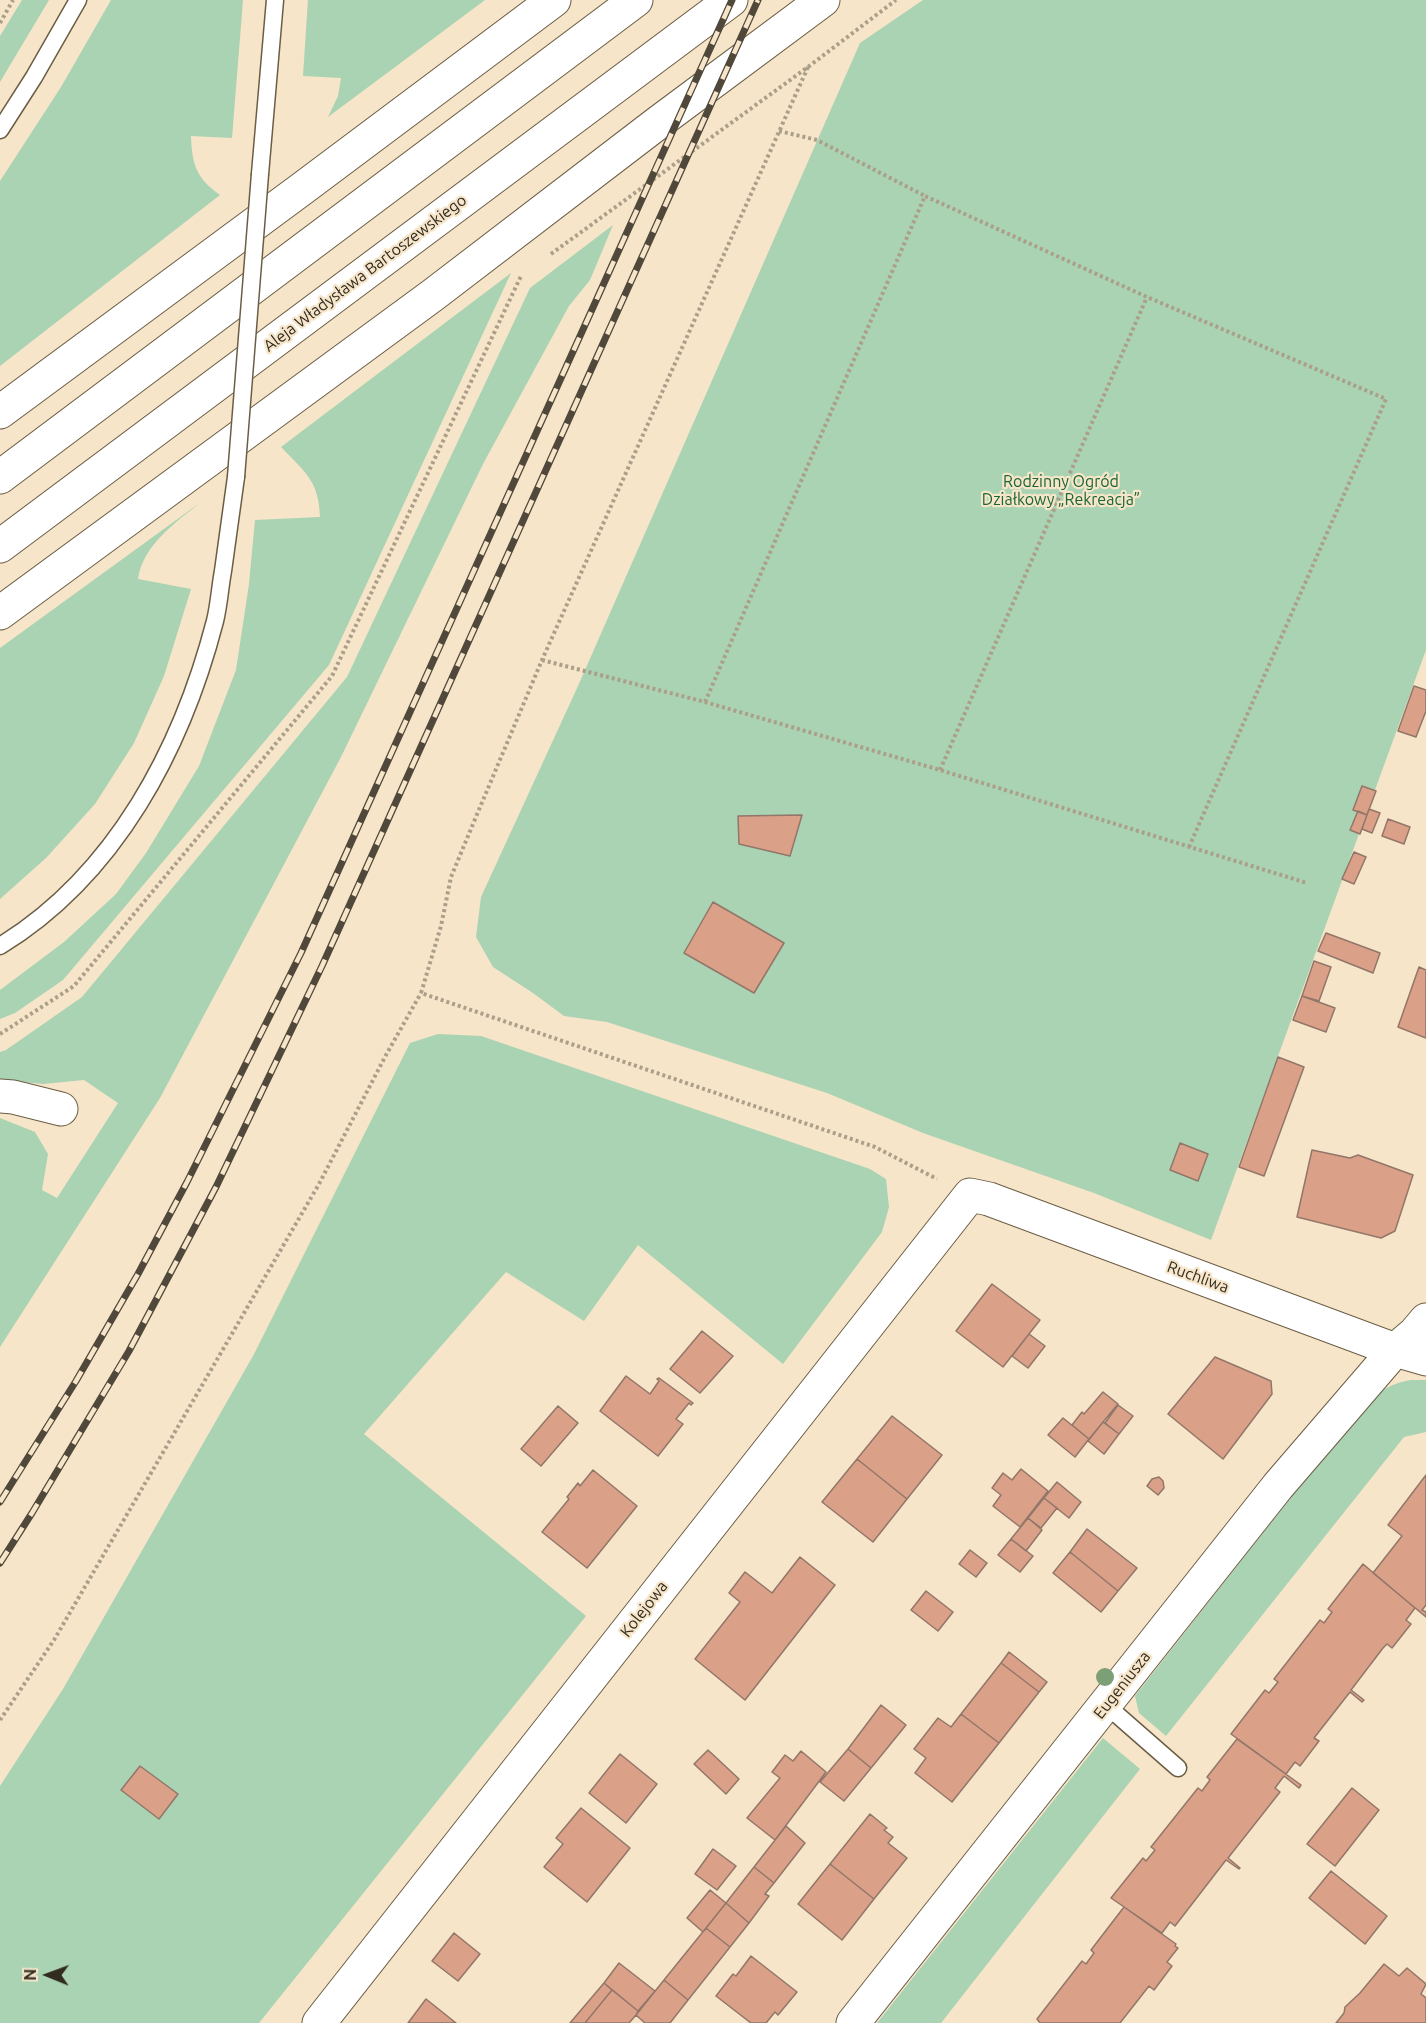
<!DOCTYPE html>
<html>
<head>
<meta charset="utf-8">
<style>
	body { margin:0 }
	#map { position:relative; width:1426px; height:2023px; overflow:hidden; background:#f6e5c9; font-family:Ubuntu,sans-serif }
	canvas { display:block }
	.north { position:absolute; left:18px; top:1945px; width:60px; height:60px; -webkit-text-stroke:4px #f6e5c9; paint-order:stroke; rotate:271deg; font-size:16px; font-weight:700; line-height:24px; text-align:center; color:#312b20 }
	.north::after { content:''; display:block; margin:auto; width:21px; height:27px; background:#312b20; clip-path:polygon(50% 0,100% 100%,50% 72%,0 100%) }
</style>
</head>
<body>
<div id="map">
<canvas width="1426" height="2023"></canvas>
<div class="north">N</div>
</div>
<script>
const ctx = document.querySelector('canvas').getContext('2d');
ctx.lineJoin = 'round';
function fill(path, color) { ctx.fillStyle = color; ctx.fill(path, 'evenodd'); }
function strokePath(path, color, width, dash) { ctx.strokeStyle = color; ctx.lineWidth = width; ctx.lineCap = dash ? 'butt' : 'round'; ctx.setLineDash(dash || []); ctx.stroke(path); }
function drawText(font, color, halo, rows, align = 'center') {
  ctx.font = font + ' Ubuntu,sans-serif'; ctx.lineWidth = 4.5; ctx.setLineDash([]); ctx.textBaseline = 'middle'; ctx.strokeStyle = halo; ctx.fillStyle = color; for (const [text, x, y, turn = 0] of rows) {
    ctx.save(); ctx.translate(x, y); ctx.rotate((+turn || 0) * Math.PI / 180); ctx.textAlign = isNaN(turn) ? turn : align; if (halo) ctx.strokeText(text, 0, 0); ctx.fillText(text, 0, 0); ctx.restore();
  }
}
fill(new Path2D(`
	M22,0H49L0,82V36Z
	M111,0H243L232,138L191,136C192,164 196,178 220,195L0,366V181L61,87Z
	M308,0H485L328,117L338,96L341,78L303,76Z
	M923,0H1426V650L1211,1240L1094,1193L923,1133L827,1093L607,1022L564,1016L533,993L493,967L476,937L481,897L578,686L860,43Z
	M613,225L590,280L569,306L483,464L341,757L160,1098L0,1347V1118L35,1132L48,1154L42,1190L57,1198L118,1103L84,1080L43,1084L0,1080V1052L6,1050L82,997L347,677L530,288Z
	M511,273L329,665L63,980L15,1013L0,1019V990L64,942L116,894L146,853L199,766L236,670L249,584L255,520L320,517C319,481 305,472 281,447Z
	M201,502C175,523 143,545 138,579L191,589L164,676L134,743L95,804L46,858L0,899V648Z
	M438,1034L481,1036L870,1169L886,1179L889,1207L882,1232L783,1364L638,1245L584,1321L506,1272L364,1434L586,1616L259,2023H0V1786L63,1689L253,1356L410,1043Z
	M1411,1380H1426V1432L1404,1437L1166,1736L1139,1713L1135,1696L1360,1409C1378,1393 1387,1384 1411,1380Z
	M1103,1738L1140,1769L941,2023H877Z`), '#a9d3b2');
const building = new Path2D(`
	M1414,686L1426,690V711L1416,737L1398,731Z
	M1362,786L1376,791L1367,815L1353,810Z
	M1369,809L1380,813L1372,833L1362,829Z
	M1358,811L1367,815L1360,834L1350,830Z
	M802,815L790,856L739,844L738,816Z
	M1388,819L1410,827L1404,844L1382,836Z
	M1354,852L1366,857L1354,884L1342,879Z
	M713,902L784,943L754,993L684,953Z
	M1326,933L1380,953L1373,973L1318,951Z
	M1314,961L1331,967L1319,1001L1302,996Z
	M1419,967L1426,970V1038L1398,1027Z
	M1302,996L1335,1008L1326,1032L1293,1020Z
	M1278,1057L1304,1067L1264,1176L1239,1167Z
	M1180,1143L1208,1154L1198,1181L1170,1170Z
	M1312,1150L1350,1158L1358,1155L1413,1175L1395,1231L1381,1238L1297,1217Z
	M992,1284L1040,1320L1003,1367L956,1331Z
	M702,1331L733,1356L700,1393L670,1369Z
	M1029,1334L1045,1346L1028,1368L1012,1356Z
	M1215,1357L1271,1381L1272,1394L1223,1459L1168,1414Z
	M626,1376L650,1394L659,1381L657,1379L659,1378L693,1403L691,1405L689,1403L676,1419L683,1424L658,1456L600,1411Z
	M1103,1392L1118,1404L1089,1439L1072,1425L1082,1412L1084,1414Z
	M1118,1405L1133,1416L1119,1434L1105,1423Z
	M558,1406L578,1423L541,1466L521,1449Z
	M892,1416L942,1455L907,1499L857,1459Z
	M1063,1418L1089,1439L1075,1457L1048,1435Z
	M1103,1422L1119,1434L1104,1454L1088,1441Z
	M857,1459L907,1499L873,1542L822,1502Z
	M1021,1469L1048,1491L1020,1527L993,1506L1001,1495L992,1488L1003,1473L1012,1480Z
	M593,1470L637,1506L587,1568L542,1532L569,1499L567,1497L578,1483L580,1486Z
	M1426,1475V1605L1422,1610L1426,1612V1617L1373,1573L1402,1536L1388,1525Z
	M1159,1477L1163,1481L1164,1488L1158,1495L1147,1486L1152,1479Z
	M1057,1482L1081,1502L1069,1518L1044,1498Z
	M1044,1498L1057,1508L1041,1528L1028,1518Z
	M1028,1518L1042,1530L1026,1551L1011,1539Z
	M1087,1529L1137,1568L1118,1591L1070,1552Z
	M1011,1539L1033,1556L1020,1572L998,1555Z
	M970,1550L987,1563L976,1577L959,1564Z
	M1070,1552L1118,1591L1101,1612L1053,1573Z
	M800,1557L835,1585L745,1700L695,1659L740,1602L729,1593L745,1572L772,1593Z
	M1363,1564L1415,1608L1406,1620L1411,1624L1392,1648L1387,1644L1383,1648L1351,1690L1364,1700L1362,1702L1350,1692L1314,1738L1319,1741L1300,1766L1295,1762L1286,1774L1231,1734L1265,1690L1269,1693L1278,1682L1274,1679L1320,1620L1324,1623L1332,1612L1328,1609Z
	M926,1591L953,1612L938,1631L911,1610Z
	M1009,1652L1047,1682L1039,1692L1001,1663Z
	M1001,1663L1039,1692L999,1743L961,1714Z
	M881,1705L906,1725L871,1768L848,1749Z
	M961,1714L999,1743L952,1802L915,1773L926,1758L914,1749L938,1718L951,1727Z
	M1237,1739L1301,1785L1299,1788L1284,1776L1275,1788L1280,1792L1228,1858L1240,1868L1239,1869L1226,1860L1175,1926L1170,1922L1162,1933L1111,1898L1143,1858L1146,1861L1155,1850L1151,1847L1198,1788L1202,1791L1210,1780L1207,1777Z
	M848,1749L871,1768L844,1801L820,1782Z
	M708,1750L739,1779L726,1794L694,1764Z
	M801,1751L826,1772L775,1840L747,1818L780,1778L772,1772L785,1755L793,1761Z
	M620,1754L657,1784L626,1823L589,1793Z
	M140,1766L178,1794L159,1819L121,1790Z
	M1352,1788L1379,1810L1335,1866L1307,1844Z
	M581,1808L630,1848L587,1902L544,1867L563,1844L556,1838Z
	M870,1814L887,1828L884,1830L893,1837L888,1843L907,1858L874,1899L830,1864Z
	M786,1826L805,1843L774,1883L754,1867Z
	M713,1849L736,1866L717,1890L695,1874Z
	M830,1864L874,1899L842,1940L798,1904Z
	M754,1867L774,1883L765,1894L769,1896L749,1923L726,1903Z
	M1331,1871L1387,1916L1365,1944L1309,1898Z
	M710,1890L726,1903L703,1932L687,1918Z
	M726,1903L749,1923L730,1947L706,1928Z
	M1124,1907L1176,1944L1175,1946L1178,1948L1167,1962L1172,1966L1154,1990L1149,1986L1120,2023H1040L1037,2019L1082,1961L1086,1964L1094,1953L1091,1950Z
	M706,1928L730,1947L688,2000L664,1980Z
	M454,1933L480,1954L458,1981L432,1961Z
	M751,1956L797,1992L778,2015L775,2012L766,2023H751L716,1996L733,1974L736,1976Z
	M619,1963L655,1991L638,2011L604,1983Z
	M1384,1964L1399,1976L1407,1968L1426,1984L1421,1994L1426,1998V2023H1336L1344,2013L1345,2007L1360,1993Z
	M664,1980L688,2000L670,2023H645L636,2015Z
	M604,1983L612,1990L585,2023H570Z
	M612,1990L638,2011L636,2015L629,2023H585Z
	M426,1999L456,2023H408Z`);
fill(building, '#dba188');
strokePath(building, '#927669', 1.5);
const service = new Path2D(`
	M0,130L34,77L78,0
	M260,174L275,0
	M0,946C116,875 182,748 215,621C219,605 220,587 223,571C227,540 232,508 236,477
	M1106,1705L1178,1768`);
const minor = new Path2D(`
	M0,1096L13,1097L61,1109
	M319,2023L970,1195L989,1199L1395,1350L1426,1359
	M853,2023L1278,1486L1395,1350L1415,1333L1426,1320`);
const primary = new Path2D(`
	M0,412L303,188L554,0
	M0,477L636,0
	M0,546L731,0
	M0,613L433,295L659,122L823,0`);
strokePath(service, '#6b5d44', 19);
strokePath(minor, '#6b5d44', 35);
strokePath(primary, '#6b5d44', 35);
strokePath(new Path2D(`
	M0,23L13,0
	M808,67L542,660L478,812L451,877L441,926L421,993L875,1147L937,1179
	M779,131L817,140L925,196
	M551,254L808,67L896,0
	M542,660L705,702L940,770L1307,883
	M705,702L925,196L1147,297L1386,399L1189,847
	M940,770L1147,297
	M0,1034L74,986L332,676L521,276
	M0,1720L54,1640L319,1184L386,1055L421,993`), '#ac9f8a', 4, [3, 3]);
strokePath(service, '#fff', 16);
strokePath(minor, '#fff', 33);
strokePath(primary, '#fff', 33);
const rail = new Path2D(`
	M0,1502L76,1381L138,1274L187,1182L301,953L732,0
	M0,1563L32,1513L129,1351L216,1187L322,966L758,0`);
strokePath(rail, '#50483b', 7);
strokePath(rail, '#f6e5c9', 4.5, [14]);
const serviceBridge = new Path2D(`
	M236,477L260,174`);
strokePath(serviceBridge, '#6b5d44', 19, []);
strokePath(serviceBridge, '#fff', 16);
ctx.fillStyle = '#7c9f78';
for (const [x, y] of [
	[1105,1677]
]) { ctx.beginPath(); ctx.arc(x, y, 9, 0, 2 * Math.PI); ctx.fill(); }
drawText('16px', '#312b20', '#f6e5c9', [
	["Aleja Władysława Bartoszewskiego",365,273,-37],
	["Ruchliwa",1198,1277,20],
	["Kolejowa",644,1609,-52],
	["Eugeniusza",1122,1685,-52]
]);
drawText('16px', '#186636', '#f6e5c9', [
	["Rodzinny Ogród",1061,482],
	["Działkowy „Rekreacja”",1061,500]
]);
</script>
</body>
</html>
